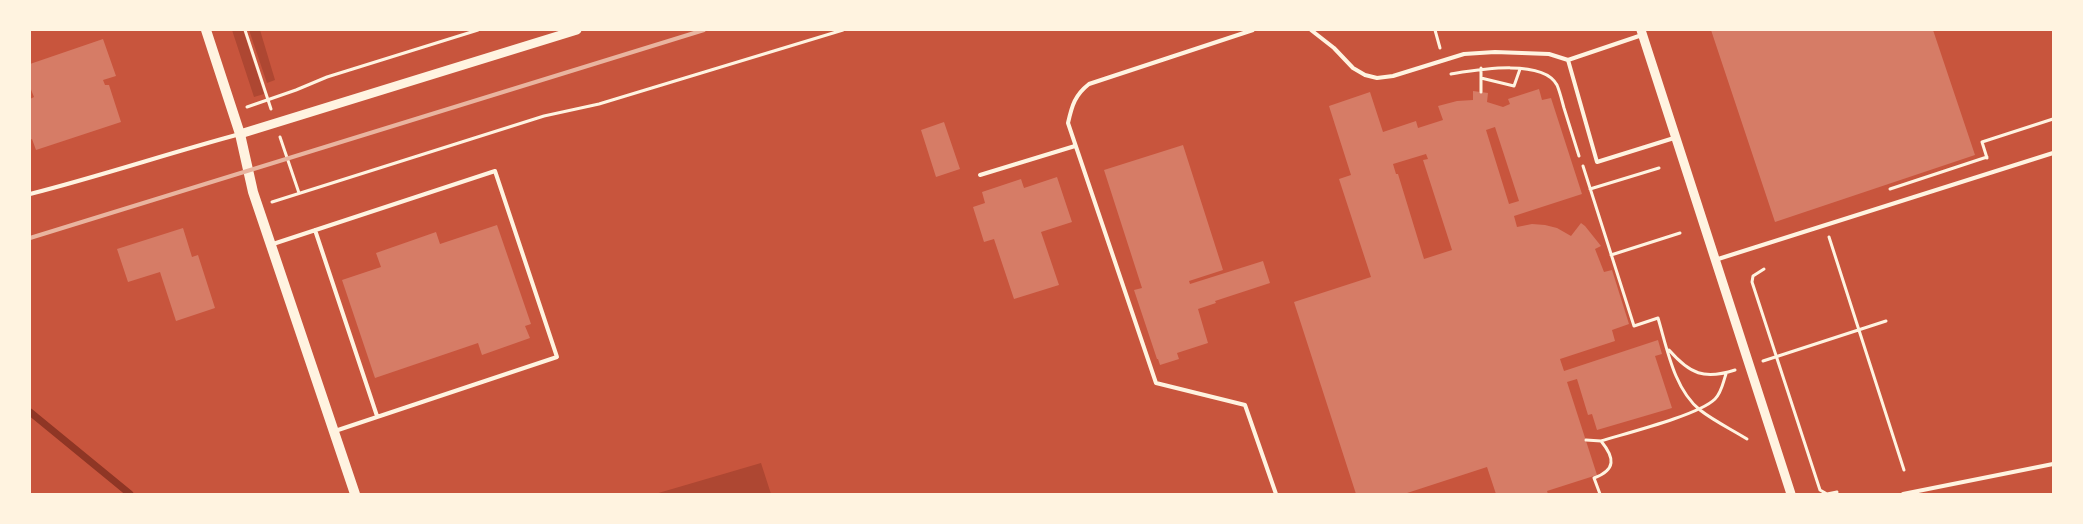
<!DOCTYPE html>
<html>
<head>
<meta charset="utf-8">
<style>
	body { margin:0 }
	#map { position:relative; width:2083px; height:524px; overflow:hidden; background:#c8553d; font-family:"Roboto Condensed",sans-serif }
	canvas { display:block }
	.frame { position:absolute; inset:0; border:31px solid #fff3e0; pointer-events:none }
</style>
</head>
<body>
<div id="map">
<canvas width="2083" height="524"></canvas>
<div class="frame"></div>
</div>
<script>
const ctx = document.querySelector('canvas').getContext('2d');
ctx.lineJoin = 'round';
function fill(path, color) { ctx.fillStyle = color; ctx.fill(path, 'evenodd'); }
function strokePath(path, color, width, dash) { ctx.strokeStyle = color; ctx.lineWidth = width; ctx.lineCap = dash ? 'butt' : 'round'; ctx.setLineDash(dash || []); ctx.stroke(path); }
fill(new Path2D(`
	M232,30H243L264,94L254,97Z
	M249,30H260L275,80L267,83Z
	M761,463L771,494H655Z`), '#ae4732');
strokePath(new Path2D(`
	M30,412L130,494`), '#8f3625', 7);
fill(new Path2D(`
	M1711,30H1933L1975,155L1775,222Z
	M103,39L116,76L103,80L105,85H109L121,122L36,150L32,139L30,140V99L34,97L30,87V64Z
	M1539,89L1542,100L1551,98L1582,194L1514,216L1517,227L1532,224L1545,225L1557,228L1571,236L1581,223L1585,226L1601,246L1595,249L1604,272L1612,270L1629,324L1612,330L1615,341L1560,359L1564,371L1658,340L1662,354L1655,356L1672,408L1597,430L1592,414L1588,415L1577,379L1567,382L1597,475L1547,491L1548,494H1496L1487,467L1404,494H1356L1294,302L1371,277L1339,179L1351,175L1329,106L1370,92L1383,132L1416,121L1418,128L1443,120L1438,106L1457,101L1473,100V91L1488,93L1487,102L1503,107L1510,104L1508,99ZM1495,127L1519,201L1509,204L1486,130ZM1426,154L1428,159L1423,160L1452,250L1424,259L1398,174H1396L1393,164Z
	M944,122L960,169L936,177L921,130Z
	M1183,145L1223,270L1189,281L1190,284L1263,261L1270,283L1215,301L1216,303L1198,309L1208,343L1177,353L1179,359L1160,365L1158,359H1157L1134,290L1142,288L1104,170Z
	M1057,177L1072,222L1041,232L1059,285L1014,299L994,239L984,242L973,207L985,203L982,192L1021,179L1024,188Z
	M497,225L531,324L525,326L530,338L482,355L478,343L375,378L342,280L381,267L376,253L436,232L440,244Z
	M183,228L192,257L198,255L215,308L176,321L160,272L128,282L117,249Z`), '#d67c66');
strokePath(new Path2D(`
	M245,30L271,109
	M1435,30L1440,48
	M1451,74C1476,70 1543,58 1557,85C1560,92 1562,101 1564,108C1569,124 1574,140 1579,156
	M1481,78L1514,86L1520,69
	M1481,92V68
	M247,107L296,90L327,77L478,30
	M280,137L299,193
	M1987,158L1982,142L2053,119
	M1583,166L1634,326L1658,318C1667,348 1674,389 1700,410C1714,421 1731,429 1747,439
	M1590,189L1659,168
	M1890,189L1987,157
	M272,202L544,116L599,104L843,30
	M1829,237L1904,470
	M1611,255L1680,233
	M1764,269L1753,276L1752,282L1820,490L1827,494L1837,492
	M1669,350C1690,374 1704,380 1735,370
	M1763,361L1886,321
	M1586,440L1601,441C1615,458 1616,470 1594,478L1600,494
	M1601,441C1627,433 1699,415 1715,399C1722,392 1723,382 1726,374`), '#fff3e0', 3);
strokePath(new Path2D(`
	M1253,30L1089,84C1075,95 1072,105 1068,123L1156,383L1245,405L1276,494
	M1311,30L1334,48L1353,68L1365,75L1377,78L1393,76L1464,54L1495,52L1549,54L1568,60L1642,35
	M1568,60L1597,162L1674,138
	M980,175L1075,146
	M30,194C101,176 169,153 240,134
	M315,230L377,416
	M273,244L495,171L557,357L335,431
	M1715,260L2053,153
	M1903,494L2053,464`), '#fff3e0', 4);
strokePath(new Path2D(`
	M1641,30L1791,494
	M240,134L577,30`), '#fff3e0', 9);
strokePath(new Path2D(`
	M206,30L240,134L253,192L355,494`), '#fff3e0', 10);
strokePath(new Path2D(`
	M30,238L704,30`), '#e9b49f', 4);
</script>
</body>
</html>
